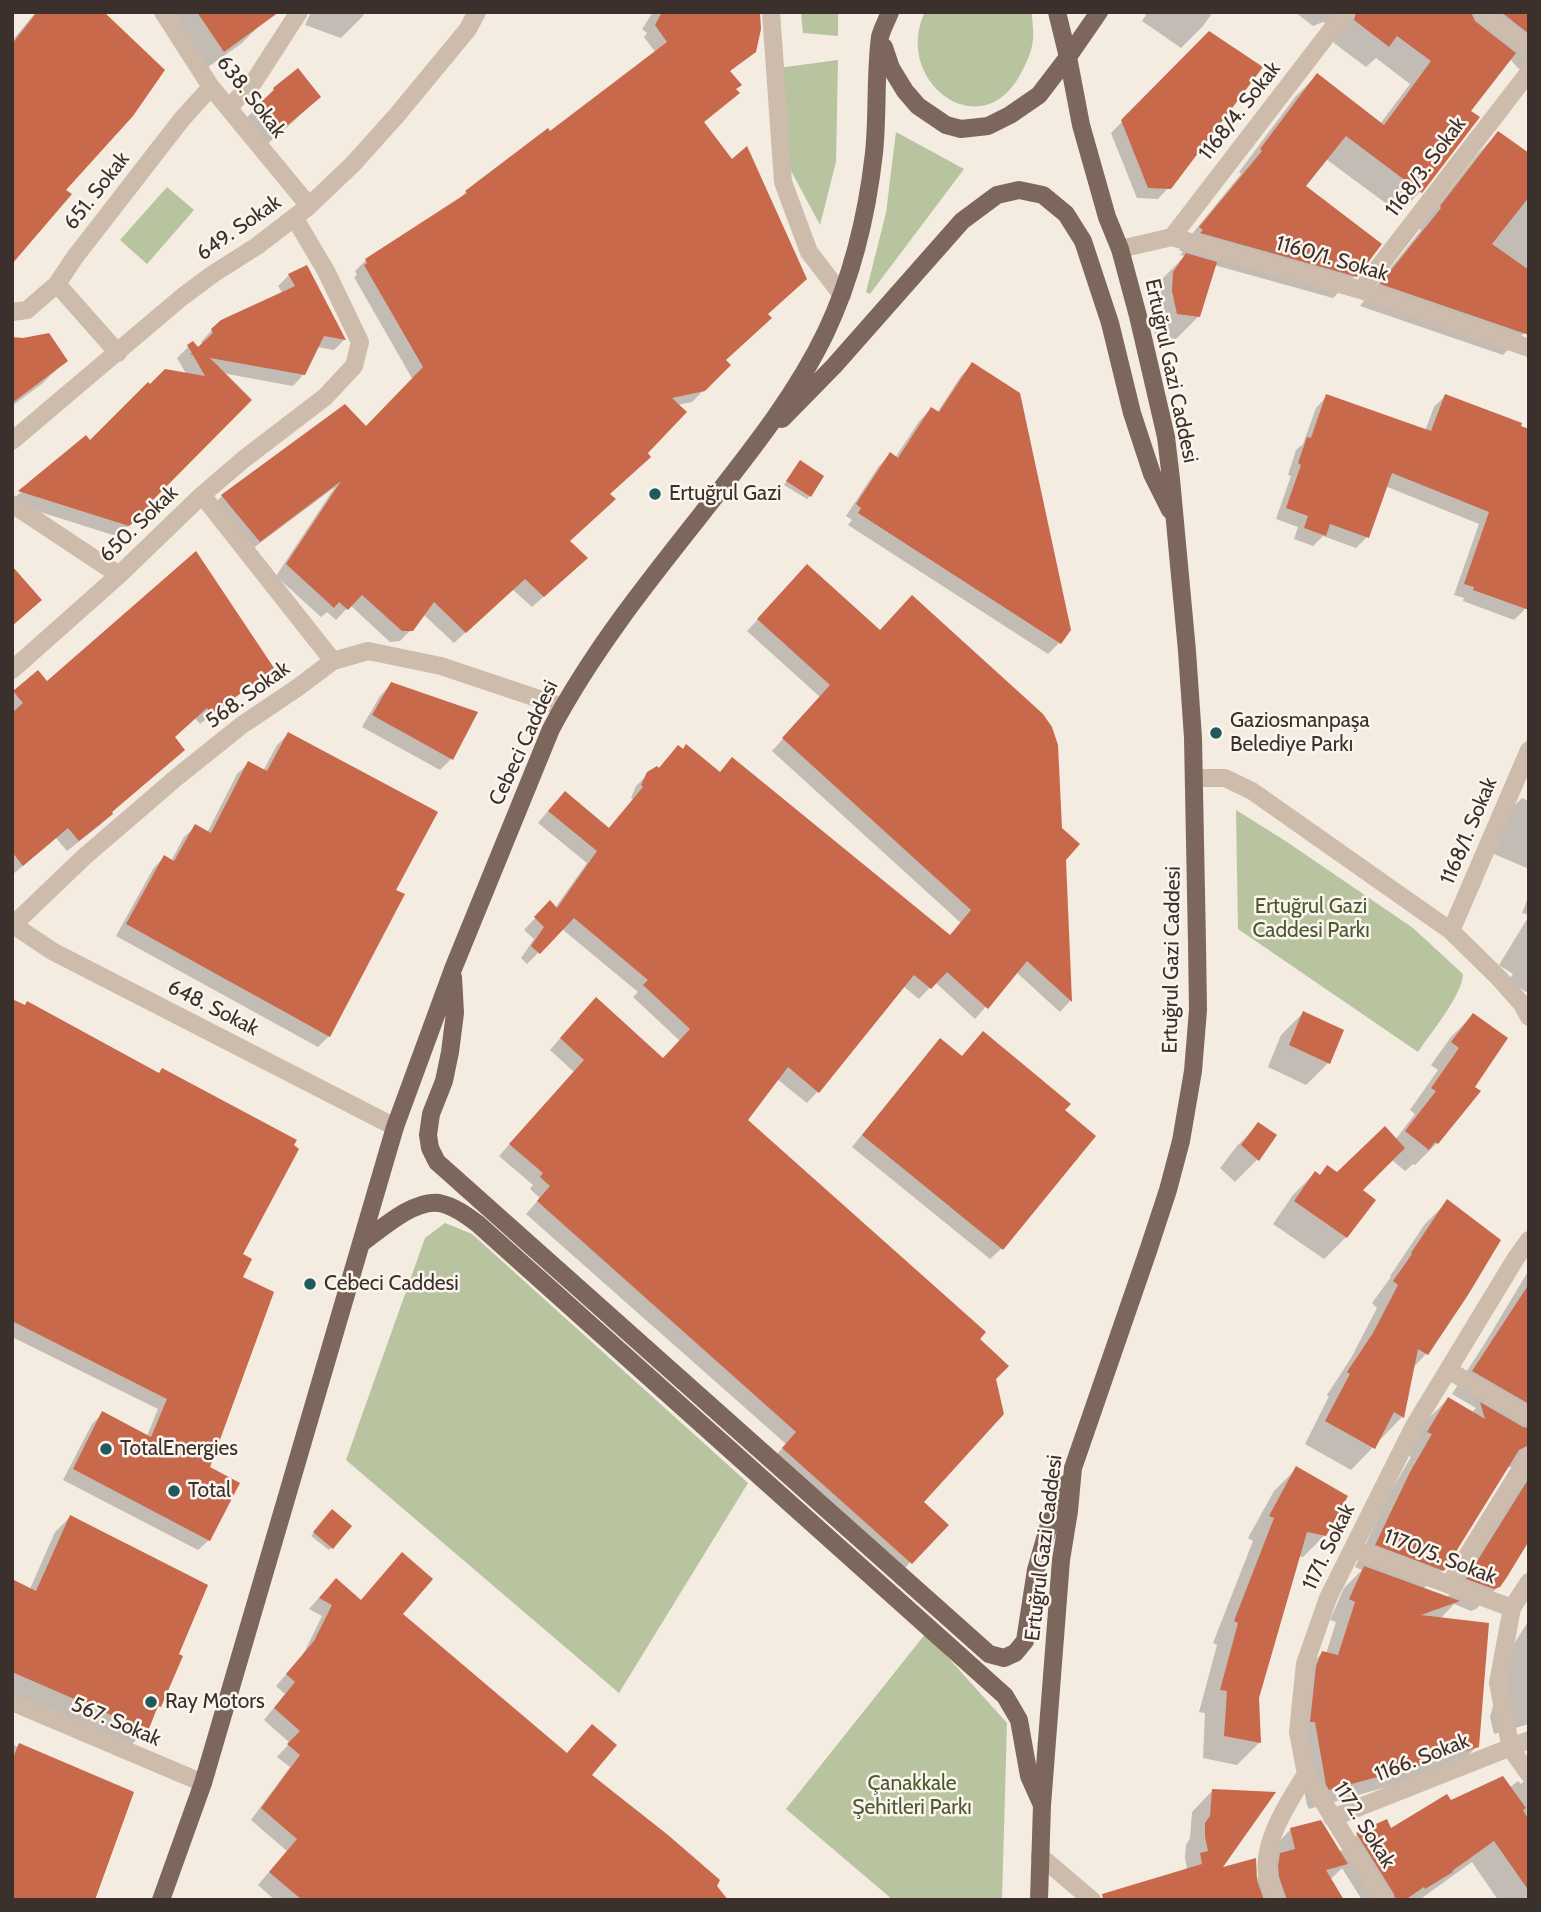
<!DOCTYPE html>
<html>
<head>
<meta charset="utf-8">
<style>
	body { margin:0 }
	#map { position:relative; width:1541px; height:1912px; overflow:hidden; background:#f4ebe1; font-family:Cabin,sans-serif }
	canvas { display:block }
	.frame { position:absolute; inset:0; border:14px solid #3b302b; pointer-events:none }
</style>
</head>
<body>
<div id="map">
<canvas width="1541" height="1912"></canvas>
<div class="frame"></div>
</div>
<script>
const ctx = document.querySelector('canvas').getContext('2d');
ctx.lineJoin = 'round';
function fill(path, color) { ctx.fillStyle = color; ctx.fill(path, 'evenodd'); }
function strokePath(path, color, width, dash) { ctx.strokeStyle = color; ctx.lineWidth = width; ctx.lineCap = dash ? 'butt' : 'round'; ctx.setLineDash(dash || []); ctx.stroke(path); }
function drawText(font, color, halo, rows, align = 'center') {
  ctx.font = font + ' Cabin,sans-serif'; ctx.lineWidth = 5; ctx.setLineDash([]); ctx.textBaseline = 'middle'; ctx.strokeStyle = halo; ctx.fillStyle = color; for (const [text, x, y, turn = 0] of rows) {
    ctx.save(); ctx.translate(x, y); ctx.rotate((+turn || 0) * Math.PI / 180); ctx.textAlign = isNaN(turn) ? turn : align; if (halo) ctx.strokeText(text, 0, 0); ctx.fillText(text, 0, 0); ctx.restore();
  }
}
fill(new Path2D(`
	M801,12H838V36L803,33Z
	M925,12H1032C1032,21 1034,31 1033,39C1032,52 1026,64 1020,75C980,148 892,80 925,12Z
	M838,60L836,162L820,225L789,167L778,68Z
	M896,132L964,169L870,294L866,292L886,213Z
	M167,187L194,210L147,264L120,240Z
	M1236,810L1287,842L1413,928L1463,974C1463,994 1430,1034 1418,1052L1238,929Z
	M445,1223L472,1234L748,1483L619,1693L346,1460L425,1238Z
	M926,1633L1007,1723L1002,1900H893L786,1809Z`), '#b8c4a0');
fill(new Path2D(`
	M36,12H102L64,190L12,261V41Z
	M161,12H259L264,21L242,43L201,72Z
	M311,12H364L363,16L341,38L305,25Z
	M653,12H758L754,51L729,72L737,93L702,123L766,315L724,361L728,365L692,402L677,405L608,494L568,541L575,569L532,607L512,589L454,643L423,614L412,629L400,641L390,642L350,605L336,620L327,612L321,617L276,576L335,487L248,552L211,507L222,496L344,406L366,428L413,380L354,277L357,275L355,271L366,260L456,202L466,192L550,134L656,53L644,37L647,33L642,29Z
	M1142,12H1213L1203,26L1181,48L1142,21L1146,15Z
	M1295,12H1529V75L1518,68L1509,58L1469,111L1420,192L1399,213L1326,159L1304,186L1355,276L1333,298L1214,265L1199,316L1176,339L1155,335L1151,314V296L1164,277L1185,256L1180,255L1183,252L1179,250L1241,174L1239,172L1295,97L1317,75L1380,124L1410,84L1376,58L1366,67L1334,43V31L1331,25L1323,22L1313,26Z
	M1209,33L1169,187L1158,199L1137,198L1111,133Z
	M274,89L315,100L293,122L260,150L238,127Z
	M1498,133L1529,155V328L1503,355L1360,306L1421,230L1419,229L1477,155Z
	M306,267L344,340L334,350L317,347L304,374L293,386L222,373L146,505L148,508L137,519L116,536L12,503V500L20,493L86,438L90,442L187,375L177,358L188,347L198,349L203,345L201,342L212,330L283,294L278,286L289,275Z
	M12,340L65,361L43,383L12,406Z
	M972,365L1059,643L1048,654L848,525L852,520L846,516L879,466L890,455L895,458L920,420L931,409L937,413L961,376Z
	M1327,396L1425,431L1434,407L1445,396L1520,424L1525,609L1514,620L1463,601L1464,598L1454,595L1479,524L1385,486L1367,537L1356,548L1323,536L1313,546L1294,539L1298,527L1276,519L1291,476L1288,475L1296,450L1303,444L1316,408Z
	M797,465L810,496L807,499L784,485Z
	M796,578L1064,860L1070,1001L1060,1012L1016,972L975,1019L935,982L919,999L903,986L818,1091L807,1103L777,1079L746,1120L977,1339L994,1379L922,1502L946,1525L899,1574L772,1460L786,1444L526,1214L540,1198L530,1189L533,1185L499,1156L574,1072L550,1050L584,1011L663,1060L680,1041L633,997L638,992L562,929L527,964L521,958L534,939L524,930L539,914L555,908L587,863L538,823L554,804L608,829L633,799L631,798L636,786L649,773L658,769L678,747L719,773L732,760L949,937L961,923L772,751L820,697L747,631Z
	M38,672L47,683L260,678L200,724L195,718L173,737L111,814L100,825L67,851L56,838L12,875V694Z
	M391,684L451,759L440,770L362,727L380,696Z
	M288,734L394,891L329,1036L318,1047L116,936L153,869L164,857L171,861L184,837L196,826L207,833L237,774L249,763L263,771L277,745Z
	M1522,798L1529,801V869L1487,851L1500,820Z
	M1529,895V915L1522,913Z
	M1529,916V989L1526,992L1508,980L1513,974L1499,965Z
	M12,1000L240,1255L208,1468L209,1540L198,1550L63,1480L92,1424L103,1413L147,1436L158,1409L12,1337Z
	M1303,1013L1328,1063L1306,1085L1268,1067L1281,1035Z
	M1473,1015L1471,1100L1437,1143L1415,1165L1413,1164L1405,1171L1392,1160L1361,1191L1346,1237L1324,1259L1273,1224L1293,1195L1315,1173L1319,1176L1327,1167L1337,1174L1395,1140L1415,1114L1410,1110L1438,1070L1431,1065L1451,1037Z
	M929,1052L961,1057L1063,1110L1002,1248L990,1259L852,1147Z
	M1259,1124L1275,1135L1257,1160L1235,1182L1220,1168L1237,1146Z
	M1447,1202L1426,1354L1412,1369L1402,1417L1351,1470L1305,1444L1329,1396L1327,1395L1351,1358L1377,1308L1372,1303L1391,1277L1390,1276L1425,1224Z
	M1529,1270V1538L1499,1586L1476,1609L1471,1611L1454,1604L1440,1619L1477,1746L1457,1767L1309,1809L1307,1805L1295,1741L1302,1673L1322,1653L1326,1654L1336,1622L1330,1620L1344,1588L1362,1570L1355,1567L1388,1496L1411,1457L1406,1454L1426,1421L1448,1399L1471,1413L1476,1408L1452,1394L1485,1343ZM1507,1467H1512L1517,1486L1447,1598L1423,1589L1443,1570Z
	M1296,1469L1325,1535L1303,1557L1298,1556L1257,1698L1259,1743L1237,1765L1203,1758L1205,1713L1199,1712L1217,1645L1213,1643L1253,1541L1248,1538L1274,1491Z
	M332,1511V1547L329,1550L311,1536Z
	M70,1517L177,1655L159,1706L155,1711L146,1730L131,1745L12,1693V1581L30,1589L55,1532Z
	M325,1591L401,1614L590,1776L715,1886L721,1900H275L258,1885L287,1851L251,1820L290,1767L277,1757L290,1743L264,1720L285,1694L276,1686L303,1655L322,1616L309,1609Z
	M1529,1620V1724L1494,1734L1490,1717L1507,1655Z
	M12,1744L18,1747L12,1900Z
	M1529,1776V1900H1498L1472,1862L1419,1900H1362L1342,1868L1330,1880L1342,1900H1124L1187,1868L1185,1858L1186,1845L1190,1838L1192,1812L1212,1791L1219,1869L1255,1880L1271,1863L1269,1852L1291,1829L1339,1853L1357,1835L1391,1831L1450,1802L1509,1788L1518,1781L1521,1784Z`), '#0003');
fill(new Path2D(`
	M37,12H104L165,70L133,116L66,190L72,194L12,264V44Z
	M197,12H279L224,52Z
	M662,12H760L761,29L756,52L730,71L742,85L736,89L740,93L704,122L732,159L747,146L807,279L768,314L772,318L726,360L731,365L705,391L672,398L687,412L648,453L651,457L610,494L616,499L570,541L588,558L544,597L525,579L466,633L434,602L413,631H402L362,595L348,610L339,602L334,608L286,564L341,481L260,542L221,495L345,404L366,426L423,367L364,265L367,263L365,259L467,193L465,191L548,128L550,131L667,42L655,25Z
	M1356,12H1471L1475,21L1516,53L1471,111L1480,117L1422,193L1346,136L1306,186L1382,244L1357,277L1200,233L1203,230L1199,227L1262,151L1260,149L1317,73L1384,125L1431,61L1397,36L1389,47L1354,20Z
	M1501,12H1529V34Z
	M1209,31L1263,67L1171,189L1148,188L1121,120Z
	M298,68L321,97L283,129L259,104L274,90L273,88Z
	M1498,131L1529,153V197L1492,244L1529,270V335L1380,284L1441,208L1440,206Z
	M1186,253L1217,262L1200,317L1177,314L1172,291L1173,272Z
	M307,265L346,340L324,336L305,375L210,358L252,400L148,505L150,508L129,526L18,491L86,435L90,440L148,382L150,384L165,369L205,376L193,355L190,354L192,353L187,345L193,341L198,347L213,333L211,329L221,320L295,286L288,274Z
	M49,333L68,361L12,403V337L23,338Z
	M972,362L1020,393L1071,630L1061,644L858,513L861,508L856,504L890,452L898,458L931,407L939,412Z
	M1326,394L1431,431L1445,394L1522,423L1521,426L1529,429V610L1473,590L1474,587L1464,584L1489,512L1392,473L1369,538L1330,524L1326,536L1304,528L1308,516L1286,508L1301,465L1298,463L1307,437L1311,438Z
	M800,460L824,476L811,497L786,481Z
	M196,551L274,668L212,715L207,708L175,737L185,750L112,812L113,814L79,841L68,828L23,866L12,852V713L23,703L13,691L38,670L47,681Z
	M807,564L880,630L912,595L1043,714L1052,727L1058,745L1062,828L1080,844L1066,860L1072,1002L1027,961L988,1009L947,972L931,989L914,975L819,1093L788,1067L748,1120L986,1332L980,1339L1009,1366L996,1379L1004,1414L924,1502L949,1525L912,1564L782,1448L796,1432L537,1201L550,1186L540,1177L543,1173L509,1144L584,1060L560,1038L596,997L663,1058L690,1029L643,985L648,980L574,918L540,954L531,946L544,927L534,917L550,900L557,908L597,851L548,811L565,791L609,828L643,787L641,785L647,772L657,766L659,768L678,745L683,749L686,744L720,772L732,757L950,935L971,910L782,738L830,685L757,619Z
	M12,566L42,600L12,626Z
	M391,682L478,712L453,760L372,715Z
	M288,732L438,812L396,890L405,894L330,1037L126,924L164,855L174,861L195,824L211,833L248,761L267,771Z
	M12,999L25,1005L27,1001L159,1073L162,1068L297,1140L294,1145L299,1149L243,1254L252,1259L243,1277L274,1292L210,1467L240,1483L210,1541L73,1469L102,1411L151,1437L167,1399L12,1321Z
	M1303,1011L1344,1030L1330,1064L1289,1045Z
	M1473,1013L1508,1038L1475,1087L1481,1091L1438,1144L1435,1142L1429,1150L1405,1131L1436,1091L1431,1088L1459,1048L1451,1042Z
	M983,1031L1071,1104L1065,1110L1096,1136L1003,1250L862,1135L940,1038L962,1056Z
	M1258,1122L1277,1135L1259,1161L1241,1145Z
	M1385,1126L1405,1148L1363,1190L1376,1200L1347,1238L1294,1201L1315,1171L1320,1175L1327,1165L1337,1172Z
	M1447,1199L1501,1240L1468,1295L1428,1355L1418,1349L1404,1418L1394,1412L1375,1449L1325,1421L1350,1374L1347,1372L1373,1333L1398,1285L1393,1281L1412,1254L1411,1253Z
	M1529,1284V1404L1472,1371Z
	M1448,1397L1485,1419L1480,1402L1523,1427L1529,1428V1445L1519,1450L1444,1571L1375,1545L1410,1472L1432,1434L1427,1432Z
	M1296,1466L1348,1496L1326,1536L1307,1532L1259,1698L1261,1743L1224,1736L1227,1691L1220,1690L1238,1623L1234,1621L1274,1518L1269,1516Z
	M1529,1478V1541L1507,1577L1500,1587L1494,1589L1466,1579Z
	M332,1509L352,1526L333,1549L313,1532Z
	M70,1515L208,1585L179,1654L183,1656L161,1707L158,1706L148,1731L12,1672V1579L36,1591Z
	M402,1552L433,1579L403,1614L567,1753L592,1724L617,1745L592,1775L668,1835L720,1880L717,1886L728,1900H302L269,1872L297,1839L261,1808L300,1755L287,1744L300,1731L274,1708L295,1682L286,1674L314,1641L332,1605L319,1598L336,1578L361,1600Z
	M1364,1566L1460,1601L1421,1615L1489,1623L1479,1747L1404,1770L1329,1790L1326,1785L1315,1722H1310L1316,1666L1322,1651L1338,1655L1355,1602L1349,1599Z
	M19,1743L134,1792L95,1900H12V1760Z
	M1503,1776L1526,1808L1523,1810L1529,1820V1891L1494,1841L1452,1871L1453,1872L1425,1889L1424,1887L1405,1900H1395L1394,1894L1356,1833L1387,1819L1391,1828L1447,1794L1451,1800Z
	M1212,1789L1276,1792L1223,1867L1256,1858L1257,1880L1264,1900H1103L1102,1894L1202,1864L1200,1853L1208,1851L1205,1837V1823L1210,1816Z
	M1321,1820L1348,1864L1326,1870L1344,1900H1287L1279,1877L1278,1866L1280,1853L1295,1849L1290,1828Z`), '#c8694b');
strokePath(new Path2D(`
	M163,12L211,87L309,206
	M771,12L783,182L809,252L842,295
	M1482,12L1529,49
	M228,108L253,83L299,12
	M1172,237L1345,12
	M1120,249L1172,237L1361,290L1529,348
	M57,284L118,353
	M1361,290L1529,72
	M12,312L27,310L57,284L75,257L182,119L211,87
	M12,441L182,297L213,274L257,246L309,206L354,163L397,115L468,29L477,12
	M202,495L244,459L325,397L354,366L360,342L326,271L294,217
	M12,504L119,575
	M12,670L119,575L202,495L333,661
	M1195,778H1225L1252,791L1451,931L1498,977L1522,1004L1529,1017
	M12,924L52,951L395,1127
	M12,926L84,857L177,777L242,725L297,688L333,661L368,651L441,666L563,707
	M1451,931L1529,750
	M1448,1370L1529,1417
	M1353,1549L1512,1608
	M1529,1582L1512,1608L1498,1683L1511,1749L1529,1774
	M1449,1585L1529,1456
	M12,1702L203,1783
	M1332,1818L1529,1740
	M1040,1856L1092,1900
	M1276,1900C1273,1893 1270,1886 1268,1879C1259,1846 1289,1801 1306,1774
	M1384,1900L1306,1774L1298,1732L1305,1664L1328,1598L1414,1426L1516,1258L1529,1240`), '#cdbbac', 18);
strokePath(new Path2D(`
	M884,47L891,68L905,91L918,106L946,125L961,129L988,126L1010,115L1039,95L1068,57L1099,12
	M782,419L834,366L962,221L997,195L1019,190L1043,195L1066,214L1083,241L1110,323L1132,413L1152,474L1170,510
	M453,977L455,1013L450,1052L444,1081L431,1114L428,1135L430,1148L437,1162L989,1654L1004,1658L1015,1653L1025,1641L1036,1570L1051,1518L1066,1484
	M362,1243C381,1229 414,1199 439,1203C454,1206 466,1215 478,1224L1005,1696L1019,1720L1029,1776L1042,1805
	M161,1900L203,1783L395,1127L453,969L551,729C592,652 646,584 700,516C745,458 794,399 826,332C852,277 867,215 874,153C878,115 875,75 880,37C882,29 887,20 890,12
	M1039,1900L1042,1805L1061,1560L1069,1511L1073,1468L1148,1251L1168,1190L1181,1141L1193,1071L1198,1010L1197,944L1193,738L1187,651L1171,479L1166,437L1138,316L1120,249L1107,217L1081,125L1068,57L1057,12`), '#7d675c', 18);
for (const [x, y, r, color] of [
	[655,494,7,"#1f5a5e"],
	[1216,733,7,"#1f5a5e"],
	[310,1284,7,"#1f5a5e"],
	[106,1449,7,"#1f5a5e"],
	[174,1491,7,"#1f5a5e"],
	[151,1702,7,"#1f5a5e"]
]) { const dot = new Path2D(); dot.arc(x, y, r, 0, 2 * Math.PI); ctx.fillStyle = color; ctx.fill(dot); strokePath(dot, '#fbf5ee', 2.5); }
drawText('21px', '#3b302b', '#fbf5ee', [
	["638. Sokak",251,97,52],
	["1168/4. Sokak",1240,111,-52],
	["1168/3. Sokak",1426,167,-53],
	["651. Sokak",97,191,-52],
	["649. Sokak",239,228,-35],
	["1160/1. Sokak",1332,259,16],
	["Ertuğrul Gazi Caddesi",1171,371,78],
	["650. Sokak",139,524,-44],
	["568. Sokak",248,695,-36],
	["Cebeci Caddesi",524,743,-65],
	["1168/1. Sokak",1469,831,-67],
	["Ertuğrul Gazi Caddesi",1172,960,-89],
	["648. Sokak",213,1008,27],
	["1171. Sokak",1329,1547,-64],
	["Ertuğrul Gazi Caddesi",1044,1548,-83],
	["1170/5. Sokak",1440,1557,21],
	["567. Sokak",116,1722,23],
	["1166. Sokak",1422,1758,-21],
	["1172. Sokak",1364,1825,58]
]);
drawText('21px', '#3b302b', '#fbf5ee', [
	["Ertuğrul Gazi",669,494],
	["Gaziosmanpaşa",1230,721],
	["Belediye Parkı",1230,745],
	["Cebeci Caddesi",324,1284],
	["TotalEnergies",120,1449],
	["Total",188,1491],
	["Ray Motors",165,1702]
], 'left');
drawText('21px', '#4a5a2e', '#fbf5ee', [
	["Ertuğrul Gazi",1311,907],
	["Caddesi Parkı",1311,931],
	["Çanakkale",912,1784],
	["Şehitleri Parkı",912,1808]
]);
</script>
</body>
</html>
